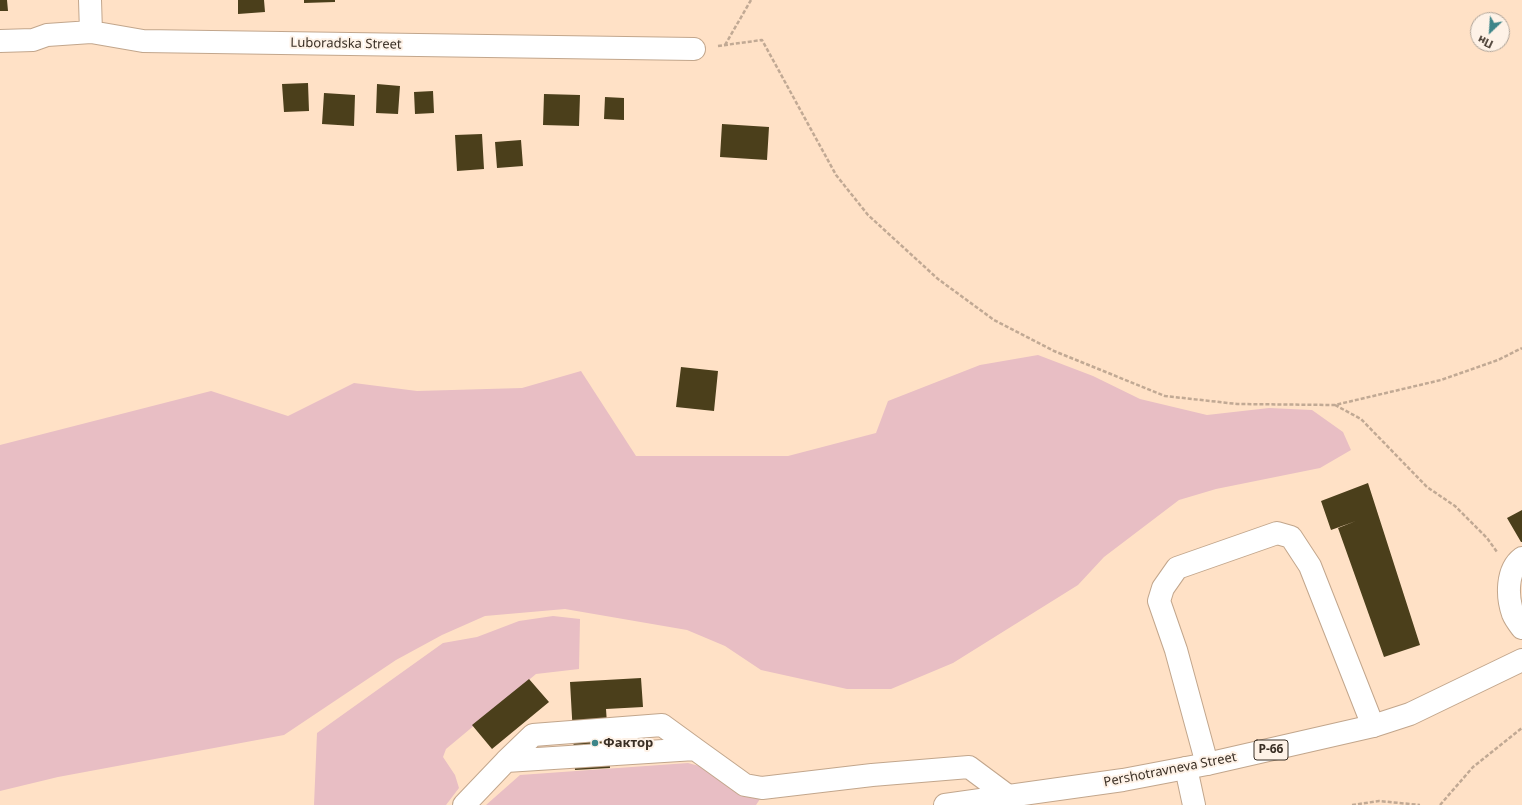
<!DOCTYPE html>
<html>
<head>
<meta charset="utf-8">
<style>
	body { margin:0 }
	#map { position:relative; width:1522px; height:805px; overflow:hidden; background:#ffe1c6; font-family:"Noto Sans",sans-serif }
	canvas { display:block }
	.north { position:absolute; left:1470px; top:12px; width:40px; height:40px; box-sizing:border-box; background:#fef2e7; border:1px solid #afa499; border-radius:50%; rotate:205deg; font-size:11px; font-weight:700; line-height:16px; text-align:center; color:#392e24 }
	.north::after { content:''; display:block; margin:auto; width:14px; height:18px; background:#3d8589; clip-path:polygon(50% 0,100% 100%,50% 72%,0 100%) }
</style>
</head>
<body>
<div id="map">
<canvas width="1522" height="805"></canvas>
<div class="north">Пн</div>
</div>
<script>
const ctx = document.querySelector('canvas').getContext('2d');
ctx.lineJoin = 'round';
function fill(path, color) { ctx.fillStyle = color; ctx.fill(path, 'evenodd'); }
function strokePath(path, color, width, dash) { ctx.strokeStyle = color; ctx.lineWidth = width; ctx.lineCap = dash ? 'butt' : 'round'; ctx.setLineDash(dash || []); ctx.stroke(path); }
function drawText(font, color, halo, rows, align = 'center') {
  ctx.font = font + ' "Noto Sans",sans-serif'; ctx.lineWidth = 4; ctx.setLineDash([]); ctx.textBaseline = 'middle'; ctx.strokeStyle = halo; ctx.fillStyle = color; for (const [text, x, y, turn = 0] of rows) {
    ctx.save(); ctx.translate(x, y); ctx.rotate((+turn || 0) * Math.PI / 180); ctx.textAlign = isNaN(turn) ? turn : align; if (halo) ctx.strokeText(text, 0, 0); ctx.fillText(text, 0, 0); ctx.restore();
  }
}
fill(new Path2D(`
	M1038,355L1093,376L1140,399L1207,415L1269,408L1312,410L1343,432L1351,450L1320,468L1216,489L1179,500L1104,557L1078,585L953,663L891,689H847L761,670L725,646L687,630L565,609L485,616L442,635L396,660L284,735L58,777L0,791V445L211,391L288,416L354,383L417,391L522,388L581,371L636,456H788L876,433L888,401L980,365Z
	M553,616L580,619L579,669L536,674L446,749L443,757L455,775L459,788L446,805H314L317,733L443,643L477,637L519,621Z
	M688,763L703,767L760,799L756,805H486L520,775Z`), '#e8bec4');
fill(new Path2D(`
	M0,0H7L8,11H0Z
	M238,0H264L265,12L238,14Z
	M304,0H335V2L304,3Z
	M308,83L309,111L284,112L282,84Z
	M377,84L400,86L398,114L376,113Z
	M433,91L434,113L415,114L414,92Z
	M324,93L355,95L354,126L322,124Z
	M544,94L580,95L579,126L543,125Z
	M605,97L624,98V120L604,119Z
	M722,124L769,127L767,160L720,157Z
	M482,134L484,169L457,171L455,135Z
	M521,140L523,166L497,168L495,142Z
	M681,367L718,371L714,411L676,407Z
	M1368,483L1420,645L1384,657L1338,528L1356,521L1331,530L1321,501Z
	M1522,510V542H1521L1507,518Z
	M641,678L643,707L606,709L610,768L575,770L570,682Z
	M529,679L549,702L492,749L472,725Z`), '#4b3f1b');
const minor = new Path2D(`
	M90,0L91,32
	M0,41L33,40L47,35L91,32L143,41L694,49
	M1522,558C1506,570 1507,597 1513,614C1515,619 1519,624 1522,628
	M506,761L533,735L662,725L695,749
	M1207,764L1176,650L1159,601L1163,588L1177,568L1277,533L1291,537L1310,566L1373,726
	M1186,768L1194,805
	M464,805L506,761L695,749L745,785L762,788L872,775L969,767L1008,796`);
const major = new Path2D(`
	M945,805L1123,780L1207,764L1373,726L1410,714L1522,660`);
strokePath(minor, '#c2a68c', 24);
strokePath(major, '#c2a68c', 24);
strokePath(new Path2D(`
	M725,45L751,0
	M718,46L762,40L836,175L868,215L938,279L994,320L1054,351L1165,396L1237,404L1335,405L1441,380L1498,360L1522,348
	M1335,405L1361,419L1427,487L1455,506L1487,538L1497,552
	M1352,805L1379,801L1420,805
	M1440,805L1473,767L1522,728`), '#c1a994', 2.5, [4, 2]);
strokePath(minor, '#fff', 22);
strokePath(major, '#fff', 22);
for (const [x, y, r, color] of [
	[595,743,4,"#3d8589"]
]) { const dot = new Path2D(); dot.arc(x, y, r, 0, 2 * Math.PI); ctx.fillStyle = color; ctx.fill(dot); strokePath(dot, '#fef2e7', 1.5); }
for (const [x, y, w] of [
	[1271,750,34]
]) { const box = new Path2D(); box.roundRect(x - w / 2, y - 10, w, 20, 3); ctx.fillStyle = '#fef2e7'; ctx.fill(box); strokePath(box, '#392e24', 1); }
drawText('bold 12px', '#392e24', null, [
	["Р-66",1271,750]
]);
drawText('13px', '#392e24', '#fef2e7', [
	["Luboradska Street",346,44,1],
	["Pershotravneva Street",1170,770,-11]
]);
drawText('bold 13px', '#392e24', '#fef2e7', [
	["Фактор",603,743]
], 'left');
</script>
</body>
</html>
